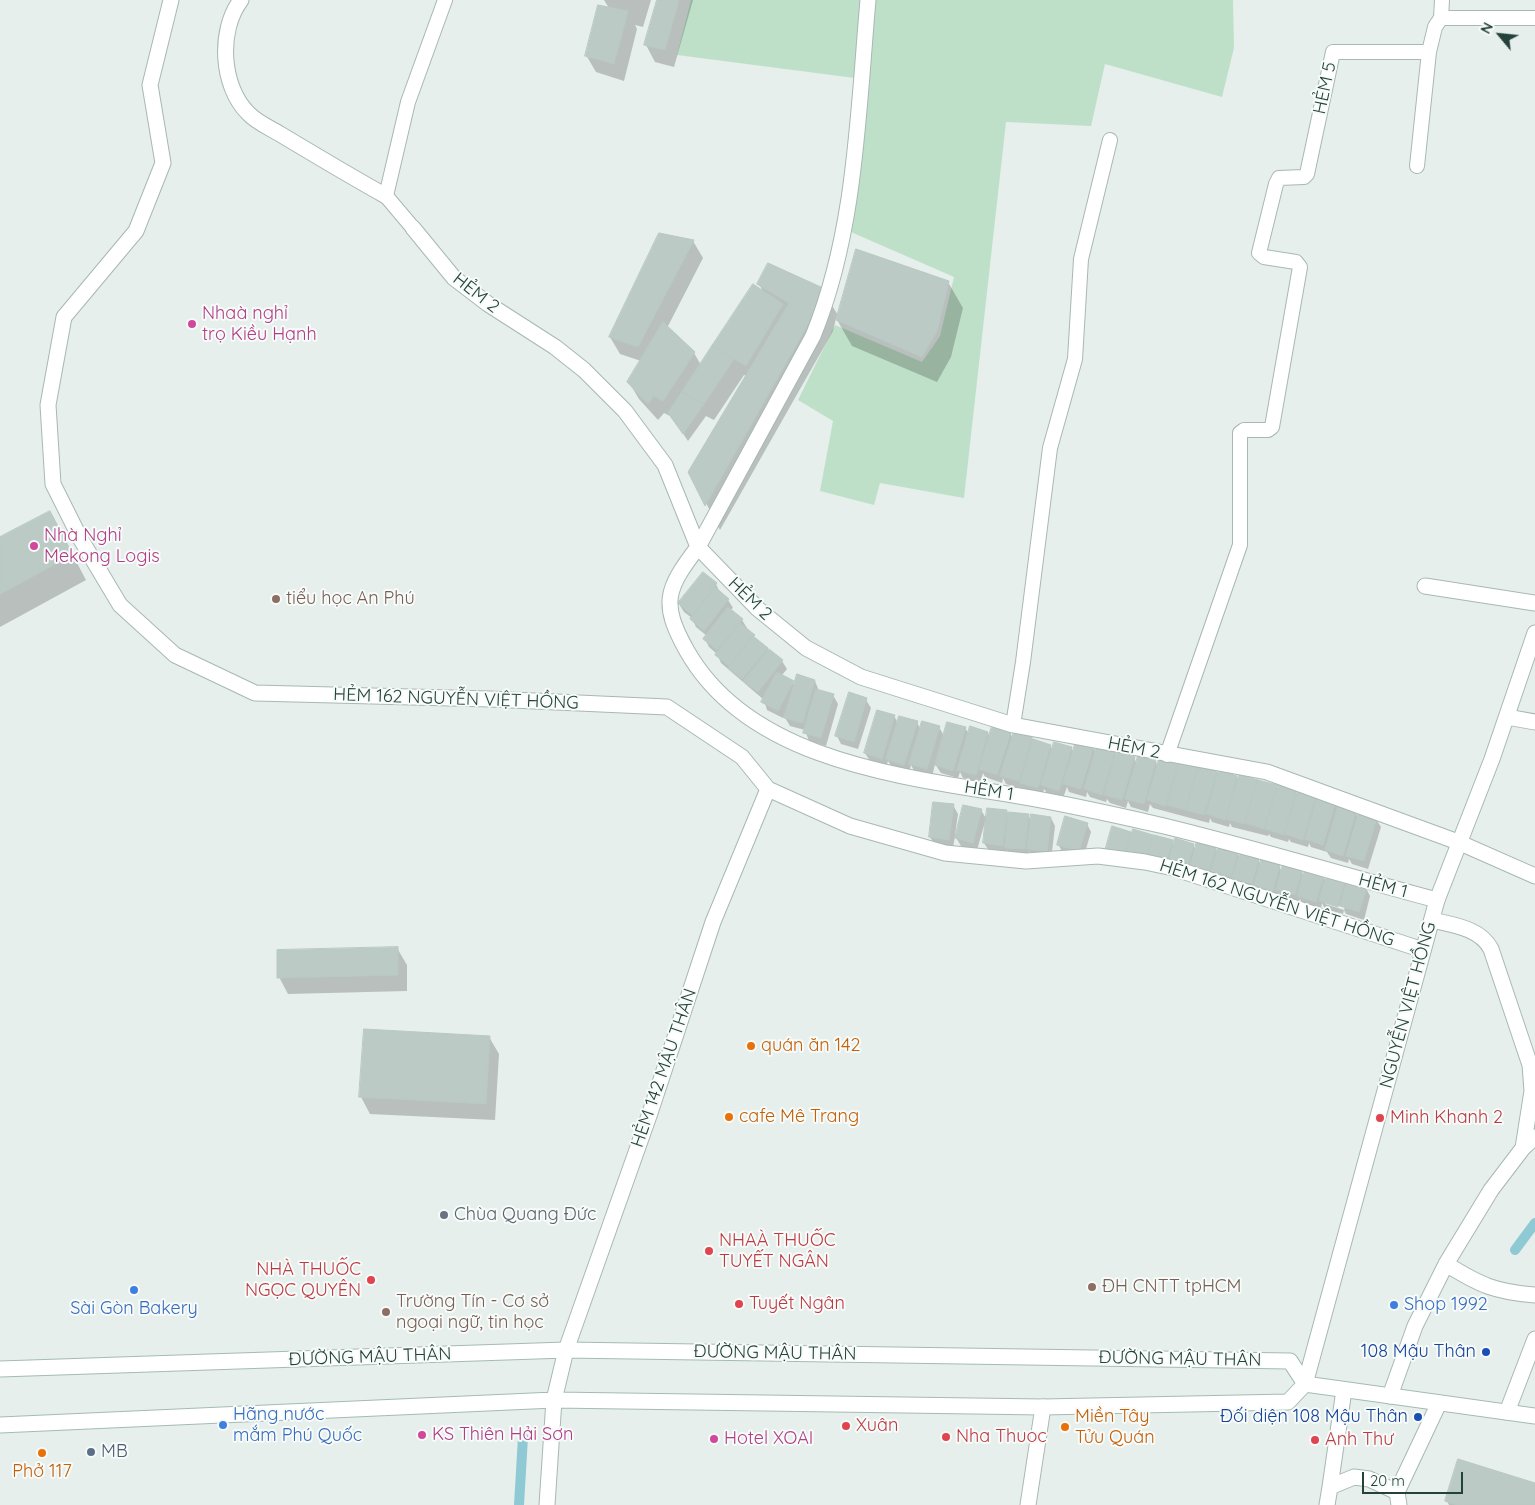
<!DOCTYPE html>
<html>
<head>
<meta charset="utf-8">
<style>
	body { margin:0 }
	#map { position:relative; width:1535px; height:1505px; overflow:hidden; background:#e6efeb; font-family:Quicksand,sans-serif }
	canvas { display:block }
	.north { position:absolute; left:1475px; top:10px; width:50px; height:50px; -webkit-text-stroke:4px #f7fbf9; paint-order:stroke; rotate:298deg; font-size:14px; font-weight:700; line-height:20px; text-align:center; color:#24423a }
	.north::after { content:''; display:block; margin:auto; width:18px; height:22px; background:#24423a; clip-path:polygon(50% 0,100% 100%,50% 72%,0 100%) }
	.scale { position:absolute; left:1362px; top:1472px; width:101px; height:22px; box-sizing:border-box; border:2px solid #24423a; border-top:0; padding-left:6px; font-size:15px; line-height:18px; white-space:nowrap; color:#24423a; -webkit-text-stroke:4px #f7fbf9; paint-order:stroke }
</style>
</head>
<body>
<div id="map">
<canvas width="1535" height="1505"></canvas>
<div class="north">N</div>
<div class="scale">20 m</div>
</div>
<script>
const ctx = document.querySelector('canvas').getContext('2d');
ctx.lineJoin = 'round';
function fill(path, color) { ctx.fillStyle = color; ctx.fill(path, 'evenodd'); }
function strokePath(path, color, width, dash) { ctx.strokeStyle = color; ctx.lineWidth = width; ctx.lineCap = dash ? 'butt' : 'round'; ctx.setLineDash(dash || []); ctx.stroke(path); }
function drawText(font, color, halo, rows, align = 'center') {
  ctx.font = font + ' Quicksand,sans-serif'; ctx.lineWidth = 4; ctx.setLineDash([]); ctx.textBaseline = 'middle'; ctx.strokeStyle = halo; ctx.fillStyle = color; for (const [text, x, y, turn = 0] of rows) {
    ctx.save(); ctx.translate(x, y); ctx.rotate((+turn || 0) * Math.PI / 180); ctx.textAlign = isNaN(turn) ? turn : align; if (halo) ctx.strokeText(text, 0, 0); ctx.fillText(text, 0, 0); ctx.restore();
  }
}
fill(new Path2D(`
	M691,0H1233L1234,48L1222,97L1105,64L1091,126L1006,122L964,498L880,483L874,505L820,491L833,421L798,400L835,325L922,362L940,336L954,277L851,232L870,80L677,55Z`), '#bfe0c8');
fill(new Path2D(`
	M604,0H651L643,27L635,25L637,29L624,81L596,72L586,55L609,8Z
	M658,0H693L674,67L655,62L646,45Z
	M693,241L703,258L667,328L694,353L701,365L753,286L764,293L759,284L822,289L839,317L948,282L963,308L951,357L937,382L852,346L836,318L833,331L720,530L690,472L746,376L744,375L714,420L706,416L688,441L672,417L664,413L658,420L639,399L629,382L641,361L620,354L610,337Z
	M50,512L86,580L0,627V539Z
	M703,573L716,584L720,593L728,600L733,608L730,610L742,620L747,628L745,630L782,661L787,669L782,675L795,685L815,681L819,691L833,695L838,704L826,746L809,741L805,730L790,726L784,716L783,718L767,710L764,700L721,663L717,654L709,647L705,639L707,636L696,627L692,618L684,612L679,604Z
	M866,700L871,708L858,749L841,744L837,736Z
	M894,716L898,723L917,722L920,729L939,727L944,736L965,728L969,734L988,733L990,737L1010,733L1013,738H1031L1050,746L1053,750L1071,748L1074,753L1093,747L1096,752H1114L1116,756L1134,758L1137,764L1156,762L1158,767L1161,758L1217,772L1219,776L1237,777L1239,781L1240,776L1276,786L1278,790L1279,787L1296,792L1298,796L1316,797L1318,800L1319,797L1356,813L1358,818L1376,819L1381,827L1368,869L1352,864L1349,859L1348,863L1331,858L1327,852L1311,847L1309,843L1308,847L1291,842L1289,839L1288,842L1271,837L1269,834L1268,836L1232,827L1230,823L1229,827L1212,822L1210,818L1209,823L1153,808L1150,804L1148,812L1131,807L1128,801L1126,808L1110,803L1107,799L1106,802L1090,797L1087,792L1086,797L1069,792L1067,787L1063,798L1047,793L1044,789L1042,796L1006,784L1003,778L1002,783L985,777L983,773L980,783L963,778L960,772L958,778L941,773L935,764L932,777L915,772L911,765L909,772L892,767L888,761L886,767L870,761L865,753Z
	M934,803L953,805L958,814L955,835H957L981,810L987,820L1006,812L1009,817L1028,815L1032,822L1051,818L1055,826L1051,860L1033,857L1029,851V857L1011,855L1007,850V854L989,851L984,843L985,822L977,850L961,846L955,836L953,848L935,845L930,837Z
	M1087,824L1091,832L1083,859L1063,853L1058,844Z
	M1131,833L1133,836H1152L1154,839L1172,842L1174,845H1193L1196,850L1215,848L1218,853H1237L1240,858L1258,860L1261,864L1279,866L1282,872L1301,871L1304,876L1323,877L1326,882H1345L1347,887L1366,888L1370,896L1364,920L1346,914L1344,910L1343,914L1325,909L1322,903L1321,909L1303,904L1300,899L1299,903L1282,898L1279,893L1277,898L1111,859ZM1325,901L1345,907L1344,910L1325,904Z
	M397,948L407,965V991L288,994L279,977Z
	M489,1037L499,1054L495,1120L370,1114L361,1097Z
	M1535,1485V1505H1449L1447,1501Z`), '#0003');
strokePath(new Path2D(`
	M1515,1250L1535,1223
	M519,1505L523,1437`), '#8ec9d4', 10);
const building = new Path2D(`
	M657,0H679L665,50L644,45Z
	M598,5L628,11L614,64L585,56Z
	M659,233L694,240L638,347L609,337Z
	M856,249L949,281L937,331L922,357L836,320Z
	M768,263L823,288L819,305L705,506L688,472L789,303L757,284Z
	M753,284L783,304L746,366L712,346Z
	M663,322L695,352L663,401L654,396L648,404L627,382Z
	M712,346L734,359L704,404L682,392Z
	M682,392L704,404L683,434L668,413Z
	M50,511L73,555L0,594V537Z
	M703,572L717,583L692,615L678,603Z
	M715,587L729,599L704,631L690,619Z
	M728,607L743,619L717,650L703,639Z
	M740,623L755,635L729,666L715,655Z
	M753,636L768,648L742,679L728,668Z
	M769,649L783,660L758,692L743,681Z
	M777,672L794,681L778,711L761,702Z
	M797,674L815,680L803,723L784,718Z
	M816,689L834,694L821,738L803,733Z
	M849,692L867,698L854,742L835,736Z
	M877,710L895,715L882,759L864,753Z
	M899,716L918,721L904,765L886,759Z
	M922,721L940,726L927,769L909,764Z
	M947,722L966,727L953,771L935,765Z
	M970,726L988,732L976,775L957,770Z
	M992,726L1011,732L997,775L979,769Z
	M1014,732L1032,737L1019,781L1000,776Z
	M1033,739L1051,745L1038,788L1020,783Z
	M1076,741L1094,746L1081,789L1063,784Z
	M1054,742L1072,747L1059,791L1041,785Z
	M1097,746L1115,751L1102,795L1084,789Z
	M1116,752L1135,757L1122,800L1104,795Z
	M1138,756L1156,761L1144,804L1125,799Z
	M1160,756L1179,762L1165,806L1147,800Z
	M1180,761L1198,767L1185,810L1167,805Z
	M1199,766L1217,771L1204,815L1186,810Z
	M1219,770L1237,776L1225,820L1206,814Z
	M1239,775L1258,780L1244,824L1226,819Z
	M1258,780L1277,785L1264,829L1245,823Z
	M1278,785L1296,791L1284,835L1265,829Z
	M1298,790L1316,796L1303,840L1285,834Z
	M1318,795L1336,801L1323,845L1305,839Z
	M933,802L954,804L949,840L929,837Z
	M963,805L982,809L973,843L955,838Z
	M1338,806L1356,812L1343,856L1325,850Z
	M987,808L1007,810L1003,846L983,843Z
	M1008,812L1029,814L1025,849L1005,848Z
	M1359,812L1377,818L1364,861L1346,856Z
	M1031,814L1051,817L1047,852L1027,849Z
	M1065,816L1088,823L1079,851L1057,845Z
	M1112,826L1131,832L1124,856L1105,851Z
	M1133,829L1153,835L1145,860L1126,854Z
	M1154,835L1173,840L1165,865L1146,860Z
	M1175,838L1194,844L1187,869L1168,863Z
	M1197,841L1216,847L1209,872L1190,867Z
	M1218,847L1238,852L1231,877L1211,871Z
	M1240,853L1259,859L1252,884L1232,878Z
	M1261,860L1280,865L1273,891L1254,885Z
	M1283,864L1302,870L1295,895L1276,890Z
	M1304,871L1324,876L1316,902L1297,896Z
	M1326,876L1345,881L1338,907L1319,901Z
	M1347,881L1367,887L1359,912L1340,906Z
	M398,947V975L277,978V950Z
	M364,1029L490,1036L486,1104L359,1097Z
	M1458,1459L1535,1483V1505H1457L1445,1501Z`);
fill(building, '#bbcac4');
strokePath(building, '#b8c9c2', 1);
const service = new Path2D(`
	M1441,18H1535
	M1441,18L1442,0
	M1417,166L1429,52
	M413,228L386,196L408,102L445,0
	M1013,725L1023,662L1050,448L1075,359L1081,259L1110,140
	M1167,755L1240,545V433L1244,430H1268L1272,427L1300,267L1296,262L1264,257L1259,253L1276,184L1279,178L1304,177L1307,174L1333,52H1429L1435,27L1441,18`);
const minor = new Path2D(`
	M171,0L150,85L163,163L136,231L64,317L48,405L53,484L80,538L120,605L175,655L255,693L490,699L667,707L742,757L768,789L850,826L945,853L1026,861L1098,856L1145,862L1173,868L1423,950
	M241,0C218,30 221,86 248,113C256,122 270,128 280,134C315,155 350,176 386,196
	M868,0C858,112 856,231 813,336L698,547C666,589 660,603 687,651C750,762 905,777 1019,796C1067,804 1116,815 1164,826C1255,848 1346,876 1437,900
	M413,228L454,278L488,304L555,347L584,370L625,411L665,465L698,547L758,609L806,648L861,677L1013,725L1267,772L1458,842L1535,876
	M1425,586L1535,603
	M1507,717L1535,722
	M1432,920C1453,925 1480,928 1491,949L1530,1065L1532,1091L1523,1148
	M1446,1264C1480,1285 1495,1292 1535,1295
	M566,1350L650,1113L713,922L768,789
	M1390,1396L1415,1326L1446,1264L1491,1190L1523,1148L1535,1137
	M1507,1412L1535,1339
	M1330,1487L1344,1390
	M1397,1492L1439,1403
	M547,1505L554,1400
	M1028,1505L1043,1407
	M1327,1505L1330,1487L1354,1477L1369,1479L1397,1492L1399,1505`);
const tertiary = new Path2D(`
	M1305,1384L1437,900L1492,759L1535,633`);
const secondary = new Path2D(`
	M0,1369L566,1350L1290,1361L1305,1384L1535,1416
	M554,1400L566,1350
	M0,1425L554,1400L1043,1407L1288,1402L1305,1384`);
strokePath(service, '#a8b8b2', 16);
strokePath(minor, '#a8b8b2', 17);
strokePath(tertiary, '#a8b8b2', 17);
strokePath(secondary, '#a4bbb3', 17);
strokePath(service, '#fff', 14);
strokePath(minor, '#fff', 15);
strokePath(tertiary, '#fff', 15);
strokePath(secondary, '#fff', 15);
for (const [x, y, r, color] of [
	[192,324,5,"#d1479c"],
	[34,546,5,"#d1479c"],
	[276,599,5,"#8d6e63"],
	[751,1046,5,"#e8710a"],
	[729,1117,5,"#e8710a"],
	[1380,1118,5,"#e0444e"],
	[444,1215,5,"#6b7280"],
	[709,1251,5,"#e0444e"],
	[371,1280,5,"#e0444e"],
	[1092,1287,5,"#8d6e63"],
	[134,1290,5,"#3f7fe0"],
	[739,1304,5,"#e0444e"],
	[1394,1305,5,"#3f7fe0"],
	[386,1312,5,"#8d6e63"],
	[1486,1352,5,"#1a4fb4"],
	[1418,1417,5,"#1a4fb4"],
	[223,1425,5,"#3f7fe0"],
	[846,1426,5,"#e0444e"],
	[1065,1427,5,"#e8710a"],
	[422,1435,5,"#d1479c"],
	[946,1437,5,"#e0444e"],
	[714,1439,5,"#d1479c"],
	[1315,1440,5,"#e0444e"],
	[91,1452,5,"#5c6f8a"],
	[42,1453,5,"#e8710a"]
]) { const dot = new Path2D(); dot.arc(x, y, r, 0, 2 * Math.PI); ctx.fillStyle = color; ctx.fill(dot); strokePath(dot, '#f7fbf9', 2); }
drawText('18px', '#24423a', '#f7fbf9', [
	["HẺM 5",1325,88,-78],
	["HẺM 2",476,293,38],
	["HẺM 2",750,599,44],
	["HẺM 162 NGUYỄN VIỆT HỒNG",456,699,2],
	["HẺM 2",1134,748,11],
	["HẺM 1",989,791,9],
	["HẺM 1",1383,886,15],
	["HẺM 162 NGUYỄN VIỆT HỒNG",1277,903,18],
	["NGUYỄN VIỆT HỒNG",1408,1005,-75],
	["HẺM 142 MẬU THÂN",664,1068,-71],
	["ĐƯỜNG MẬU THÂN",775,1353,1],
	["ĐƯỜNG MẬU THÂN",370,1357,-2],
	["ĐƯỜNG MẬU THÂN",1180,1359,1]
]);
drawText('18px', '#b23c85', '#f7fbf9', [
	["Nhaà nghỉ",202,314],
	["trọ Kiều Hạnh",202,335],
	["Nhà Nghỉ",44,536],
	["Mekong Logis",44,557],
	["KS Thiên Hải Sơn",432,1435],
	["Hotel XOAI",724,1439]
], 'left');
drawText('18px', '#785e54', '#f7fbf9', [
	["tiểu học An Phú",286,599],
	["ĐH CNTT tpHCM",1102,1287],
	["Trường Tín - Cơ sở",396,1302],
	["ngoại ngữ, tin học",396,1323]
], 'left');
drawText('18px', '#c56008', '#f7fbf9', [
	["quán ăn 142",761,1046],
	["cafe Mê Trang",739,1117],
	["Miền Tây",1075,1417],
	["Tửu Quán",1075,1438],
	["Phở 117",42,1472,"center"]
], 'left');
drawText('18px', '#be3a42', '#f7fbf9', [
	["Minh Khanh 2",1390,1118],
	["NHAÀ THUỐC",719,1241],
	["TUYẾT NGÂN",719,1262],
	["NHÀ THUỐC",361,1270,"right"],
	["NGỌC QUYÊN",361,1291,"right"],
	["Tuyết Ngân",749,1304],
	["Xuân",856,1426],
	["Nha Thuoc",956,1437],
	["Anh Thư",1325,1440]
], 'left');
drawText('18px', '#5b616d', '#f7fbf9', [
	["Chùa Quang Đức",454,1215]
], 'left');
drawText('18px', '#366cbe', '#f7fbf9', [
	["Shop 1992",1404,1305],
	["Sài Gòn Bakery",134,1309,"center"],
	["Hãng nước",233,1415],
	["mắm Phú Quốc",233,1436]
], 'left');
drawText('18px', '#164399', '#f7fbf9', [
	["108 Mậu Thân",1476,1352],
	["Đối diện 108 Mậu Thân",1408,1417]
], 'right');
drawText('18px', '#4e5e75', '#f7fbf9', [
	["MB",101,1452]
], 'left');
</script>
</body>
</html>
